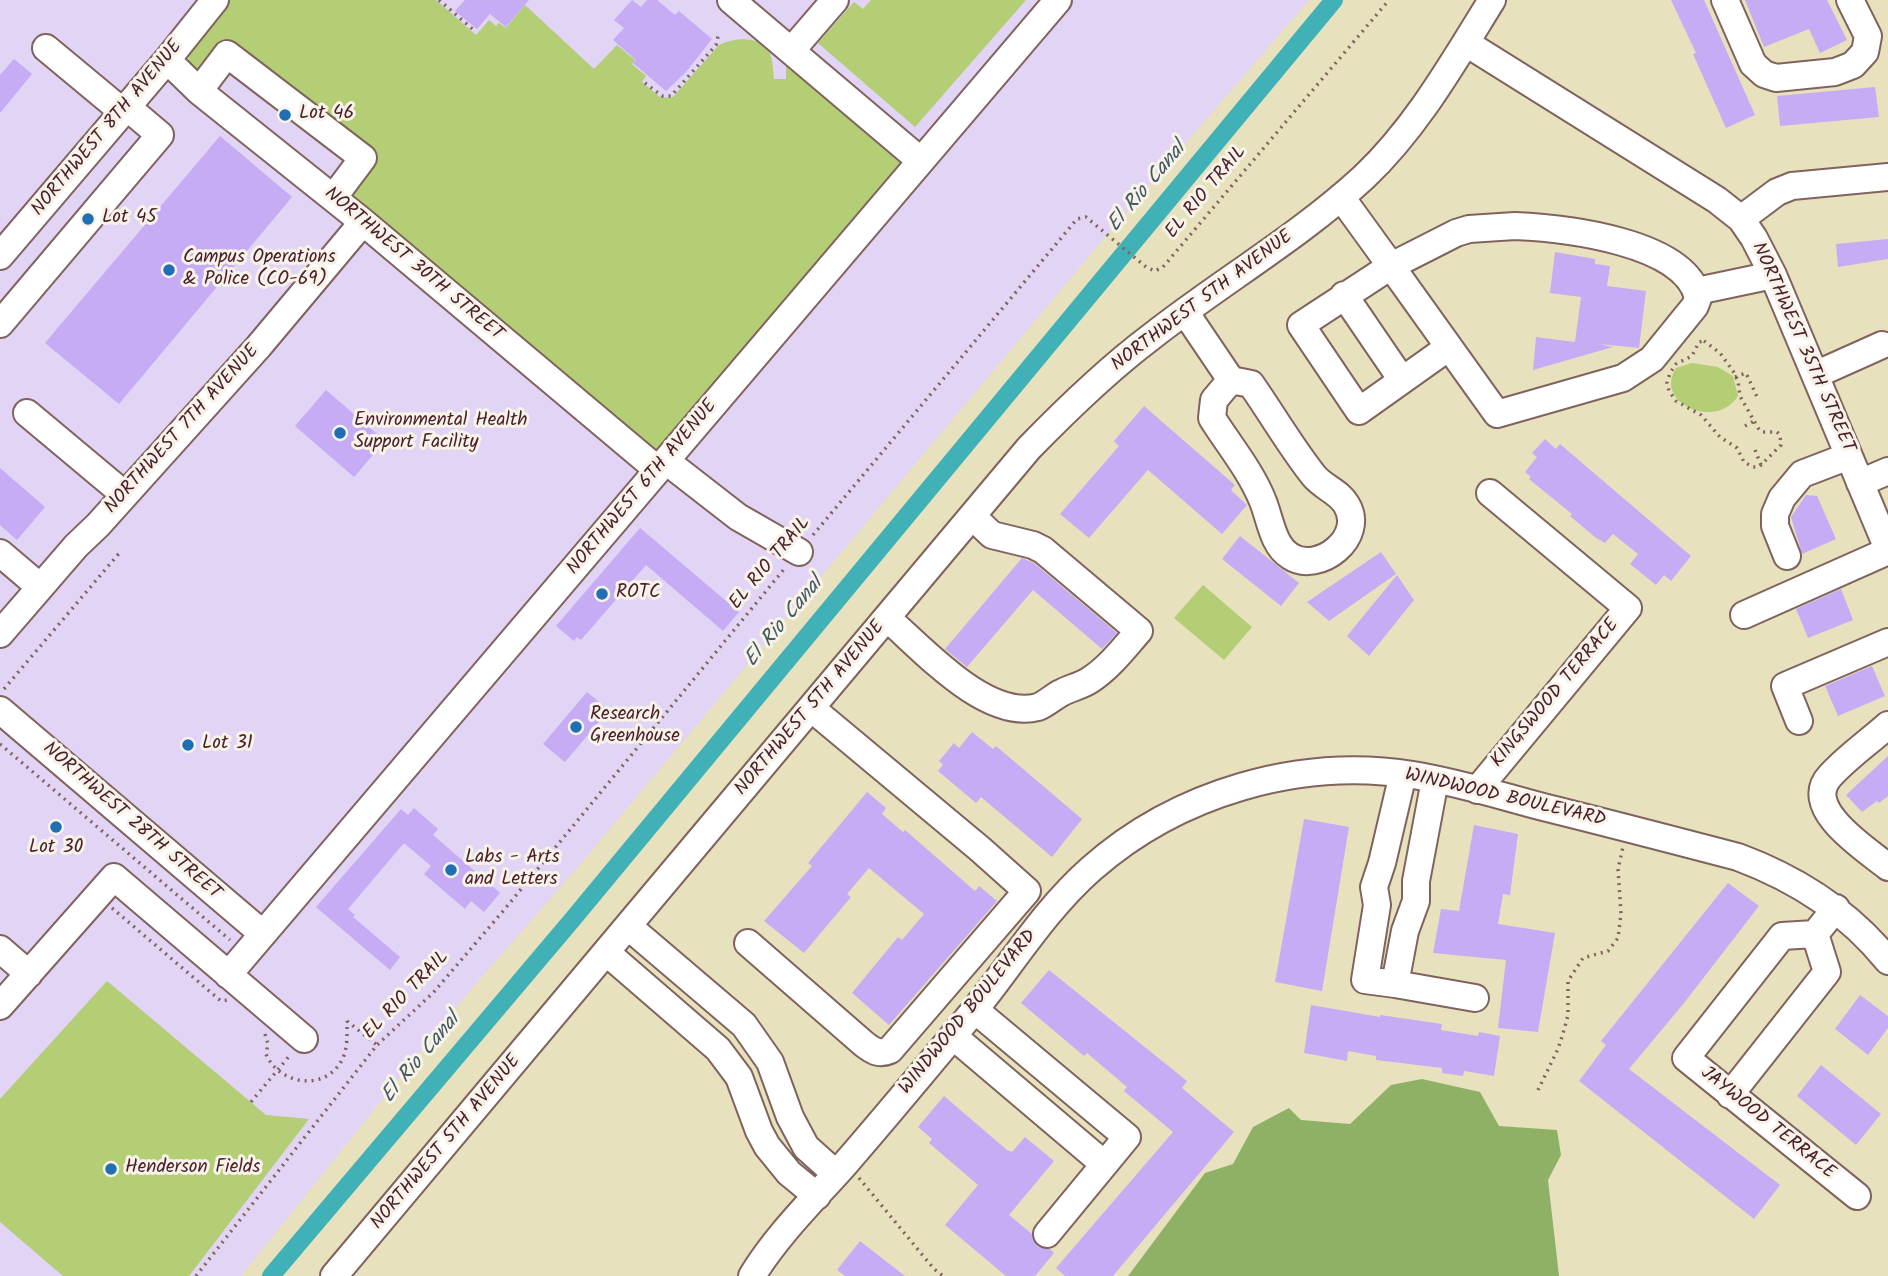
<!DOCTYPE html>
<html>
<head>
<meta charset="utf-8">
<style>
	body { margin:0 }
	canvas { display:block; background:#e7e1bd }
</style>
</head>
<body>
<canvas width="1888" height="1276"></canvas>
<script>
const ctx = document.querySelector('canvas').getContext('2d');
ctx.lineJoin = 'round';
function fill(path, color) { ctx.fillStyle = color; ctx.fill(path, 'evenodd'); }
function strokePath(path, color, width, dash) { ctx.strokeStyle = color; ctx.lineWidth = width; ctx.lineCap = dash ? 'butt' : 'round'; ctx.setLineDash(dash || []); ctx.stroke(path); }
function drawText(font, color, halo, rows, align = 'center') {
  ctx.font = font + ' Kalam,sans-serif'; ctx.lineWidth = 6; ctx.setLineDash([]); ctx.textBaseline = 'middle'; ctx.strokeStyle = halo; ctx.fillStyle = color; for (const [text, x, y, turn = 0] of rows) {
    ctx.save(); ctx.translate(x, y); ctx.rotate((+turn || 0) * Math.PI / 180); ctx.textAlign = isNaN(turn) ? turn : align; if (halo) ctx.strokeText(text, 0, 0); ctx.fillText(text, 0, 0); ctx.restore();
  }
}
fill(new Path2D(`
	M0,0H1309L1117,223L577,868L462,1000L241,1276H0Z`), '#e1d4f4');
fill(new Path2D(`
	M228,0H436L476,35L489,20L496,26L499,23L506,28L525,5L594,69L617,45L635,60L632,64L646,76L642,82L661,98L673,97L719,45C733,38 757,35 768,50C773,57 773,70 774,79H786V60L897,154L900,163L899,173L664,448L648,450L346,192L373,156L261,69L198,75L189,65L188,51Z
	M871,0H1026L915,127L818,43L854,2L863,9Z
	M1692,363L1718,367L1733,376L1738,396C1716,431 1653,403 1676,368Z
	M1203,585L1252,627L1224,660L1174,618Z
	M107,981L266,1115L309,1119L189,1276H63L0,1222V1099Z`), '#b3ce74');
fill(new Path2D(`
	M1422,1079L1480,1092L1499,1126L1557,1130L1561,1155L1548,1180L1559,1276H1128L1205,1173L1233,1164L1253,1127L1289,1108L1301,1120L1350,1124L1391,1085Z`), '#8eb166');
strokePath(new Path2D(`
	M271,1276L572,920L1334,0`), '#40b1b7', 18);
fill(new Path2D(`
	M465,0H529L506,27L490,14L477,29L455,11Z
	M632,0L641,7L647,0H657L675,15L679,11L712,39L686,72L666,91L633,63L636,60L613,40L624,28L614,20Z
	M1671,0H1704L1755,115L1726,128L1693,54L1696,53Z
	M1745,0H1827L1847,40L1820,53L1809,29L1764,47Z
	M14,59L32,74L0,113V75Z
	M1875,87L1879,117L1780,126L1777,96Z
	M220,136L292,197L119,404L45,343Z
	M1888,239V259L1838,267L1836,244Z
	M1555,252L1595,259V264L1610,266L1607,286L1646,291L1639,348L1599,344L1613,347L1533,370L1536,337L1575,342L1581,297L1550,293Z
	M326,390L385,441L354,477L295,426Z
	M1144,406L1235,485L1231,490L1247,505L1222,534L1148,470L1089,538L1060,514L1119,446L1114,441Z
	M1545,439L1556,449L1560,444L1691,556L1671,581L1664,575L1656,585L1630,564L1638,554L1613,534L1605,543L1595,537L1570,516L1572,514L1529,479L1531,477L1525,472L1537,457L1532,453Z
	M0,468L45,507L17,540L0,525Z
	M1806,495L1817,496L1836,539L1802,554L1791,517Z
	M640,528L739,612L723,631L646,565L581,640L577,637L574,641L556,626Z
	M1240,536L1299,583L1281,606L1222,559Z
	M1381,552L1396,574L1329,621L1307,602Z
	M1022,558L1034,563L1117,633L1102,649L1033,590L967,667L945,649Z
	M1397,575L1414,600L1369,656L1347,636Z
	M1841,589L1853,620L1808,638L1796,609Z
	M1872,666L1885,696L1838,716L1825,686Z
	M587,692L609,710L565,762L543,744Z
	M972,732L993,749L996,746L1082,819L1052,857L981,797L976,803L938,771L943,765L939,761L954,743L959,748Z
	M1888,756V796L1879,803L1877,801L1862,812L1846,795Z
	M867,792L886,808L882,814L903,832L905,830L975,891L979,886L997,901L889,1025L852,993L898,937L902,940L924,914L869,868L847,894L851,897L804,953L764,921L812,866L808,863Z
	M414,808L438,829L433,835L500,893L484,912L471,901L465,909L424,874L431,866L404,843L348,909L355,915L353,917L400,957L390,970L316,907L401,809L408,815Z
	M1304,819L1349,827L1322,991L1275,982Z
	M1474,825L1518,834L1510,895L1503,894L1498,924L1555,933L1538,1032L1498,1028L1506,960L1433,953L1441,909L1459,911Z
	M1728,883L1759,906L1684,1003L1629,1069L1780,1185L1754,1219L1579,1081L1606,1045L1601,1041Z
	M1049,970L1187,1081L1182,1088L1234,1132L1113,1276H1065L1056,1268L1173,1132L1124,1091L1127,1087L1087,1053L1084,1056L1021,1003Z
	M1860,995L1888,1016V1028L1868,1055L1835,1029Z
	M1311,1005L1380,1017V1015L1442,1024L1441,1030L1478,1036L1479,1032L1500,1036L1494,1076L1464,1071L1463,1076L1442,1073V1068L1376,1060V1056L1348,1051L1347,1061L1304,1053Z
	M1821,1065L1881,1114L1856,1145L1797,1096Z
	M944,1096L1007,1150L1012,1152L1025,1137L1054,1161L1009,1215L1032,1234L1037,1246L1050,1249L1054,1253L1035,1276H1006L945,1225L978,1185L929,1143L932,1139L918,1127Z
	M860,1241L905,1276H845L837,1270Z`), '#c6acf5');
const minor = new Path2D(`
	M731,0L921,161
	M1725,0L1753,64L1764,74L1776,78L1835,72L1853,65L1865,52L1868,36L1850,0
	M1466,43L1717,200L1741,219L1754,238L1773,275L1888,549
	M46,48L123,112
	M791,51L835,0
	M167,60L199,91L363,222L658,470
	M199,91L227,54L363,158L333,198
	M1341,197L1391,266L1301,325L1359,411L1449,347
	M1741,219L1777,192L1792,186L1888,177
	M1515,226C1562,228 1686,241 1698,298L1695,306L1652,359L1623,378L1497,414L1391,266L1456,233L1469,229Z
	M0,256L167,60L215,0
	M1697,291L1773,275
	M1344,295L1402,380
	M1185,312L1231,380L1251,384C1272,414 1291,447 1314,476C1323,487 1339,492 1346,504C1367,537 1318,575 1290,556C1272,545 1270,517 1262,499C1250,470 1229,445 1212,418L1214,400L1231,380
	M0,324L160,135L127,107
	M1815,375L1882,345
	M27,413L125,495
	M666,461L738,517L799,552
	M1860,483L1888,471
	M0,553L40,587
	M1787,556L1775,526V514L1782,498L1802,474L1849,456
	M1744,615L1888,551
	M887,618C923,649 986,721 1038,707C1046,704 1053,697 1061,693C1070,688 1081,686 1090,680C1109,668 1124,648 1139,631L1043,550L1033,545L992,535L972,516
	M0,634L76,546L98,525L259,346L363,222
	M0,710L263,934
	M1799,721L1785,686L1888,642
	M1888,725C1869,742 1847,757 1830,776C1800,808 1867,850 1888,867
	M1435,780L1416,881V901L1405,931L1395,984L1475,998
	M1477,790L1628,608L1490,493
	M1836,908L1815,934L1782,936L1686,1058L1857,1196
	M629,927L744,1025L770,1062L790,1117L806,1147L836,1174
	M748,943L864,1044C873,1051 879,1055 890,1050L1027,891L980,849L811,708
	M0,949L29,974
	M607,953L718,1049L739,1077L759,1131L767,1146L789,1173L817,1196
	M228,975L1058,0
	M1395,984L1365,980L1377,905L1374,887L1382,863L1403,774
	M0,1006L114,877L304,1039
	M975,1010L1127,1137L1047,1234
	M953,1036L1104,1164
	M1730,1095L1827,972L1815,934
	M334,1276L1029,448C1067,409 1107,370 1151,337C1221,282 1299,237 1364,177C1417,127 1454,61 1492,0
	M752,1276C777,1235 813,1200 845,1164C885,1118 924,1071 963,1024C1006,974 1041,913 1091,869C1177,793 1299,757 1413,775C1457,782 1501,796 1543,807C1608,823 1673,840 1738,857C1797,879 1848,911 1888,961`);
strokePath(minor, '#81635e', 30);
strokePath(new Path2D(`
	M439,0L476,32
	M645,83L662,96H671L716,45L719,32
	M1704,341L1720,353L1733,371L1738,381L1740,396L1758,428L1762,432H1777L1780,435L1781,445L1759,467H1753L1744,462L1737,448L1720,437L1701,415L1676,401L1669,391L1667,383L1670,373L1676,364L1692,356L1699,342Z
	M1735,377L1746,373L1758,399
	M1745,426L1756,420
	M1755,450L1761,465
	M813,535L1077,219L1086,217L1146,267L1155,271L1163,267L1389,0
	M4,689L121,551
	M0,744L230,940
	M112,908L221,1001L228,1000
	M347,1021L377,1045
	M265,1034L268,1044L266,1054C279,1085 325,1092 342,1060C348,1048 347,1034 347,1021
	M1538,1090L1558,1049L1564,1030L1568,1015V981L1583,958L1608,951L1618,938L1621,914L1618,869L1623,847
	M251,1102L291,1054
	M859,1178L934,1269L943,1276
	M196,1276L377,1045L433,993L504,910L785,568`), '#81635e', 3.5, [2, 5]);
strokePath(minor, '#fff', 26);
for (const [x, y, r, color] of [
	[285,115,7,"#1f6fb2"],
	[88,219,7,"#1f6fb2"],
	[169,270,7,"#1f6fb2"],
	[340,433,7,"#1f6fb2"],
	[602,594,7,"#1f6fb2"],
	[576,727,7,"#1f6fb2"],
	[188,745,7,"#1f6fb2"],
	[56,827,7,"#1f6fb2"],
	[451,870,7,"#1f6fb2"],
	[111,1169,7,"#1f6fb2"]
]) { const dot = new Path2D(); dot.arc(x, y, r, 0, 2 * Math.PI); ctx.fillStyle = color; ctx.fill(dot); strokePath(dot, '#f7f3e8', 2.5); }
drawText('19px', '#4a1f2b', '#f7f3e8', [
	["Lot 46",299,115],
	["Lot 45",102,219],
	["Campus Operations",183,259],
	["& Police (CO-69)",183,281],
	["Environmental Health",354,422],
	["Support Facility",354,444],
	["ROTC",616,594],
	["Research",590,716],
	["Greenhouse",590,738],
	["Lot 31",202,745],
	["Lot 30",56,849,"center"],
	["Labs - Arts",465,859],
	["and Letters",465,881],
	["Henderson Fields",125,1169]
], 'left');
drawText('19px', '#4a1f2b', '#f7f3e8', [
	["NORTHWEST 8TH AVENUE",108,129,-50],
	["EL RIO TRAIL",1207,193,-50],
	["NORTHWEST 30TH STREET",413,265,40],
	["NORTHWEST 5TH AVENUE",1203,302,-37],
	["NORTHWEST 35TH STREET",1802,348,66],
	["NORTHWEST 7TH AVENUE",183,430,-48],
	["NORTHWEST 6TH AVENUE",643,488,-50],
	["EL RIO TRAIL",771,564,-50],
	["KINGSWOOD TERRACE",1556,694,-50],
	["NORTHWEST 5TH AVENUE",811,709,-50],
	["WINDWOOD BOULEVARD",1505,799,13],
	["NORTHWEST 28TH STREET",131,822,41],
	["EL RIO TRAIL",407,996,-46],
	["WINDWOOD BOULEVARD",969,1013,-51],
	["JAYWOOD TERRACE",1767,1124,39],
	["NORTHWEST 5TH AVENUE",447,1143,-50]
]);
drawText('italic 21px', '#465963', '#f7f3e8', [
	["El Rio Canal",1148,188,-50],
	["El Rio Canal",785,623,-50],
	["El Rio Canal",422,1059,-50]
]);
</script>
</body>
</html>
